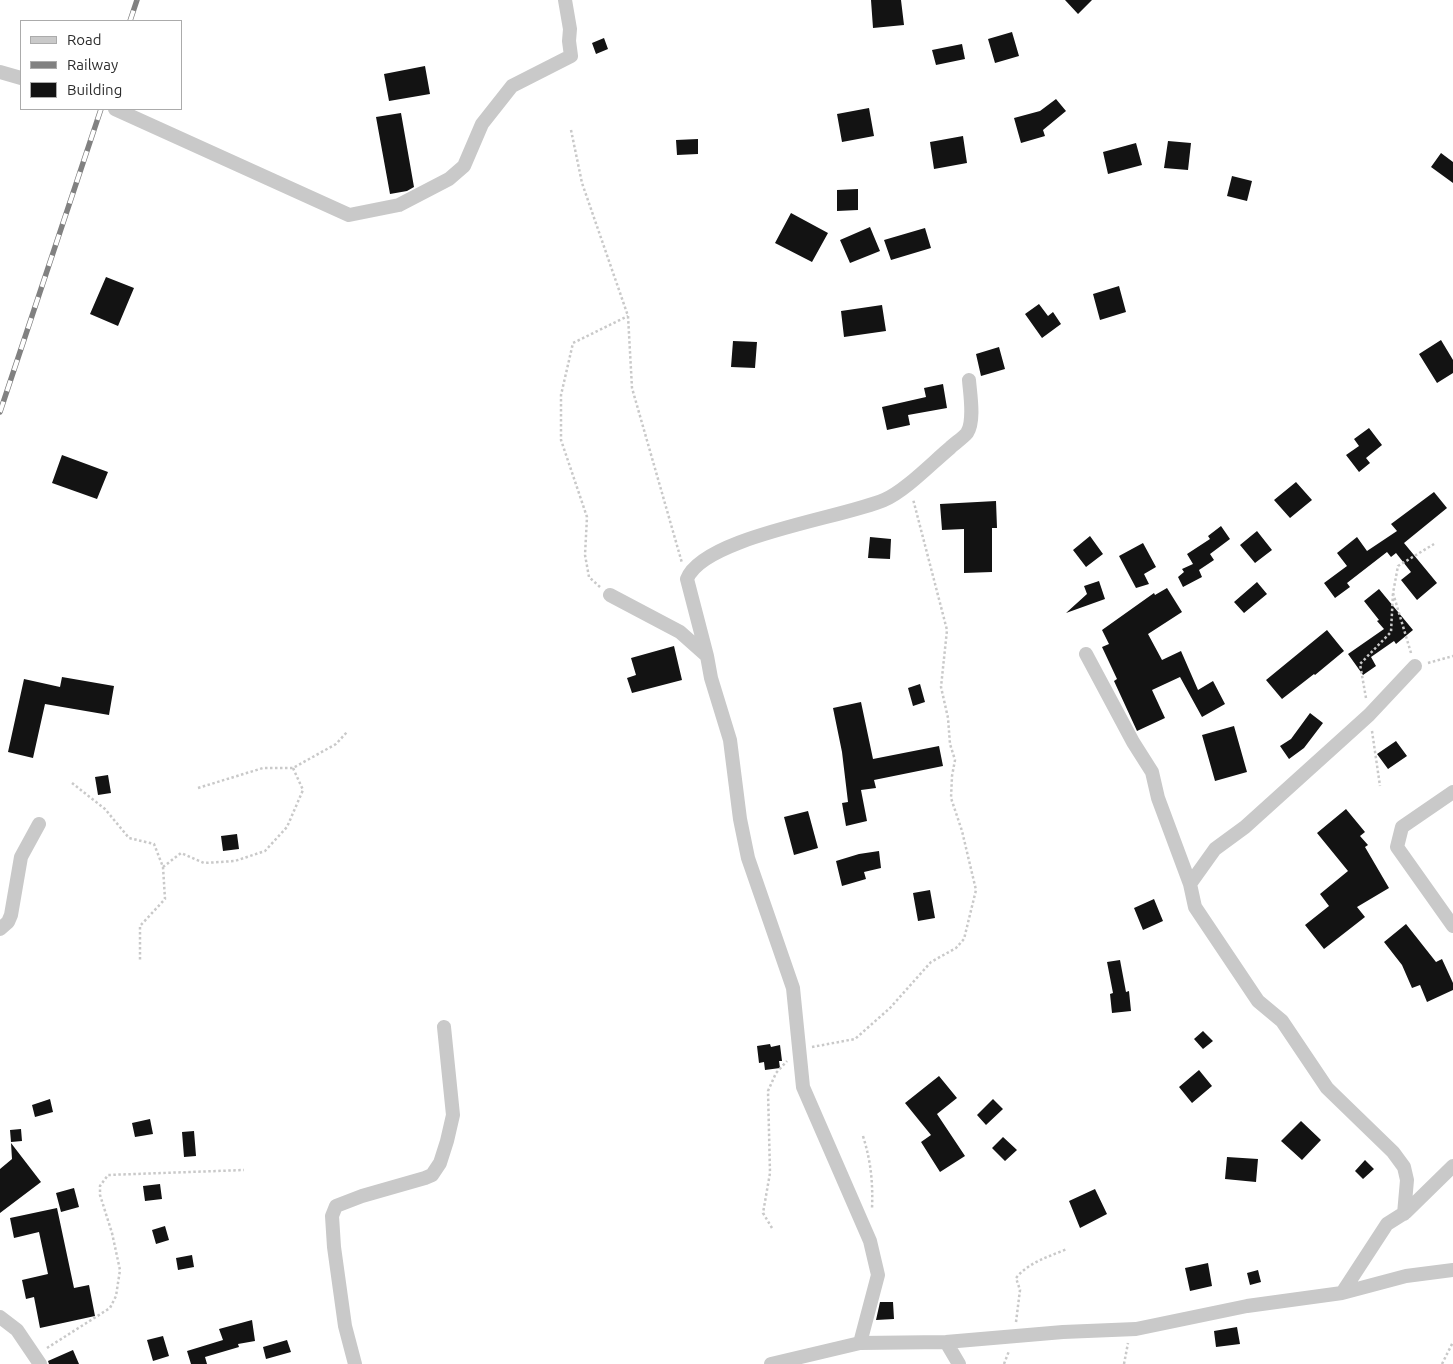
<!DOCTYPE html>
<html>
<head>
<meta charset="utf-8">
<style>
	body { margin:0 }
	#map { position:relative; width:1453px; height:1364px; overflow:hidden; background:#fff; font-family:Ubuntu,sans-serif }
	canvas { display:block }
	.legend { position:absolute; left:20px; top:20px; width:162px; height:90px; box-sizing:border-box; background:#fff; border:1px solid #ababab; margin:0; padding:6px 9px; list-style:none; font-size:15px; color:#2c2c2c }
	.legend li { display:flex; align-items:center; gap:10px; height:25px }
	.legend b { width:25px; border:1px solid #ababab }
</style>
</head>
<body>
<div id="map">
<canvas width="1453" height="1364"></canvas>
<ul class="legend">
<li><b style="height:6px;background:#c9c9c9"></b>Road</li>
<li><b style="height:6px;background:#818181"></b>Railway</li>
<li><b style="height:14px;background:#131313"></b>Building</li>
</ul>
</div>
<script>
const ctx = document.querySelector('canvas').getContext('2d');
ctx.lineJoin = 'round';
function fill(path, color) { ctx.fillStyle = color; ctx.fill(path, 'evenodd'); }
function strokePath(path, color, width, dash) { ctx.strokeStyle = color; ctx.lineWidth = width; ctx.lineCap = dash ? 'butt' : 'round'; ctx.setLineDash(dash || []); ctx.stroke(path); }
fill(new Path2D(`
	M871,0H901L904,25L873,28Z
	M1065,0H1092L1078,14Z
	M1012,32L1019,56L995,63L988,39Z
	M604,38L608,49L596,54L592,43Z
	M962,44L965,59L936,65L932,50Z
	M425,66L430,94L389,101L384,74Z
	M1056,99L1066,111L1043,130L1045,136L1021,143L1014,118L1040,111Z
	M869,108L874,136L842,142L837,114Z
	M401,113L414,187L407,191L390,194L376,117Z
	M963,136L967,163L934,169L930,142Z
	M698,139V154L677,155L676,140Z
	M1168,141L1191,143L1188,170L1164,168Z
	M1136,143L1142,165L1108,174L1103,152Z
	M1441,153L1453,162V183L1431,167Z
	M1232,176L1252,181L1247,201L1227,196Z
	M858,189V210L837,211V190Z
	M791,213L828,233L812,262L775,243Z
	M870,227L880,251L850,263L840,240Z
	M925,228L931,248L891,260L884,240Z
	M106,277L134,288L118,326L90,314Z
	M1119,286L1126,312L1100,320L1093,294Z
	M1039,304L1048,316L1053,312L1061,324L1042,338L1025,314Z
	M882,305L886,331L844,337L841,311Z
	M1441,340L1453,360V373L1437,383L1419,354Z
	M733,341L757,342L755,368L731,367Z
	M999,347L1005,369L981,376L976,354Z
	M943,384L947,408L908,415L910,425L887,430L882,407L926,397L924,388Z
	M1369,428L1382,445L1366,458L1370,463L1359,472L1346,455L1359,446L1354,439Z
	M62,455L108,472L97,499L52,483Z
	M1296,482L1312,500L1290,518L1274,500Z
	M1434,492L1447,508L1404,543L1437,583L1417,600L1401,580L1411,572L1396,553L1391,557L1387,552L1347,583L1350,587L1335,598L1324,583L1347,566L1337,553L1357,537L1367,551L1397,531L1391,524Z
	M996,501L997,528H992V572L964,573V529L942,530L940,504Z
	M1221,526L1230,539L1210,554L1214,560L1199,570L1202,577L1183,587L1178,577L1184,572L1182,569L1193,564L1187,554L1210,539L1208,536Z
	M1257,531L1272,550L1255,563L1240,545Z
	M1090,536L1103,554L1086,567L1073,550Z
	M870,537L891,539L890,559L868,558Z
	M1143,543L1156,567L1144,574L1149,584L1136,588L1119,556Z
	M1099,581L1105,599L1066,613L1087,594L1084,586Z
	M1257,582L1267,594L1244,613L1234,602Z
	M1167,588L1182,612L1148,634L1162,660L1181,651L1198,690L1213,681L1225,704L1202,717L1180,677L1152,690L1165,718L1137,731L1114,681L1117,679L1102,647L1109,644L1102,630L1154,593L1155,595Z
	M1379,589L1413,630L1396,644L1394,641L1371,657L1376,666L1363,675L1348,654L1384,629L1377,621L1379,620L1364,601Z
	M1327,630L1344,651L1315,675L1314,674L1282,699L1266,680Z
	M674,646L682,680L632,693L627,678L636,675L631,658Z
	M62,677L114,686L109,715L45,704L33,758L8,752L24,679L60,687Z
	M920,684L925,702L913,706L908,688Z
	M861,702L873,759L939,746L943,766L874,780L876,788L861,790L867,821L846,826L842,803L848,802L842,752L833,708Z
	M1310,713L1323,723L1304,748L1289,759L1280,746L1291,739Z
	M1234,726L1247,772L1215,781L1202,735Z
	M1396,741L1407,756L1388,769L1377,754Z
	M108,775L111,793L98,795L95,777Z
	M1346,809L1365,832L1360,836L1368,845L1365,847L1389,888L1357,907L1365,917L1324,949L1305,925L1329,906L1320,894L1348,871L1317,833Z
	M808,811L818,848L794,855L784,817Z
	M237,834L239,849L223,851L221,836Z
	M879,851L881,868L864,872L866,879L842,886L836,861L859,854Z
	M930,890L935,918L918,921L913,893Z
	M1154,899L1163,921L1143,930L1134,908Z
	M1406,924L1436,962L1442,959L1453,983V990L1427,1002L1420,985L1412,988L1402,965L1384,942Z
	M1120,960L1126,992L1129,991L1131,1011L1112,1013L1110,994L1113,993L1107,962Z
	M1203,1031L1213,1041L1203,1049L1194,1039Z
	M770,1044L771,1047L780,1045L782,1061H779L780,1068L765,1070L764,1062L759,1063L757,1046Z
	M1199,1070L1212,1086L1192,1103L1179,1087Z
	M939,1076L957,1098L937,1114L965,1156L940,1172L921,1142L931,1135L905,1103Z
	M50,1099L53,1112L35,1117L32,1105Z
	M993,1099L1003,1109L986,1125L977,1115Z
	M150,1119L153,1134L135,1137L132,1123Z
	M1301,1121L1321,1140L1302,1160L1281,1141Z
	M21,1129L22,1141L11,1142L10,1130Z
	M194,1131L196,1156L184,1157L182,1132Z
	M1003,1137L1017,1150L1005,1161L992,1148Z
	M11,1143L41,1182L0,1213V1169L12,1159Z
	M1227,1157L1258,1159L1256,1182L1225,1179Z
	M1365,1160L1374,1169L1363,1179L1355,1171Z
	M160,1184L162,1199L145,1201L143,1186Z
	M74,1188L79,1207L61,1212L56,1193Z
	M1095,1189L1107,1214L1080,1228L1069,1201Z
	M57,1208L74,1288L89,1285L95,1316L40,1328L34,1297L26,1299L22,1280L48,1274L39,1232L14,1238L10,1218Z
	M165,1226L169,1240L156,1244L152,1230Z
	M192,1255L194,1267L178,1270L176,1258Z
	M1208,1263L1212,1286L1190,1291L1185,1268Z
	M1258,1270L1261,1282L1250,1285L1247,1273Z
	M880,1302H893L894,1319L876,1320Z
	M252,1320L255,1341L238,1344L239,1347L205,1357L207,1364H191L187,1351L223,1340L219,1329Z
	M1237,1327L1240,1344L1216,1347L1214,1331Z
	M163,1336L169,1356L153,1361L147,1340Z
	M287,1340L291,1352L266,1359L263,1347Z
	M73,1350L79,1364H49L48,1361Z`), '#131313');
strokePath(new Path2D(`
	M571,130L582,183L628,316L632,388L682,563
	M600,587L589,577L585,555L587,517L561,440V395L573,343L628,316
	M1411,653L1393,593L1398,566L1434,544
	M1428,663L1453,656
	M1366,698L1360,664L1391,632L1393,593
	M1372,731L1380,786
	M72,783L105,809L129,838L154,844L163,867L165,899L140,926V961
	M198,788L263,768H293L336,744L347,732
	M163,867L181,853L204,863L235,861L265,851L287,827L303,790L293,768
	M812,1047L855,1039L890,1008L931,962L956,948L964,939L976,890L962,831L951,798L952,776L955,760L950,744L948,718L941,687L947,630L913,499
	M863,1136C871,1162 873,1182 872,1209
	M772,1228L763,1213L770,1173L768,1091L776,1073L787,1061
	M1016,1322L1020,1290L1016,1278C1029,1262 1048,1257 1067,1249
	M47,1348L110,1308L116,1296L120,1270L112,1233L100,1195V1186L108,1175L244,1170
	M1004,1364L1009,1351
	M1124,1364L1128,1343
	M1442,1364L1453,1342`), '#c9c9c9', 2.5, [2.5, 2.5]);
strokePath(new Path2D(`
	M0,72L21,78
	M115,109L349,215L399,205L449,179L464,166L482,124L512,86L571,56L569,41L570,29L565,0
	M610,595L680,632L707,656L711,678L730,740L740,819L748,858L793,988L803,1087L870,1241L878,1275L860,1343
	M1086,654L1133,742L1152,772L1158,798L1190,884L1195,907L1258,1001L1282,1021L1327,1088L1393,1152L1404,1167L1407,1180L1404,1214
	M707,656L687,579C703,537 842,518 884,500C904,492 933,462 950,448C955,443 963,438 967,433C975,421 970,394 969,380
	M1453,792L1402,827L1397,847L1453,926
	M1190,884L1215,849L1245,827L1369,715L1415,666
	M0,929L8,922L11,915L21,857L39,824
	M1342,1293L1387,1224L1406,1212L1453,1166
	M0,1317L17,1330L40,1364
	M946,1342L959,1364
	M355,1364L345,1326L334,1247L332,1216L336,1206L362,1196L425,1178L432,1175L440,1163L447,1141L453,1115L444,1027
	M771,1364L860,1343L946,1342L1063,1332L1136,1329L1247,1306L1342,1293L1406,1276L1453,1270`), '#c9c9c9', 14);
const rail = new Path2D(`
	M130,21L137,0
	M0,412L101,109`);
strokePath(rail, '#818181', 5.5);
strokePath(rail, '#fff', 4, [11]);
</script>
</body>
</html>
